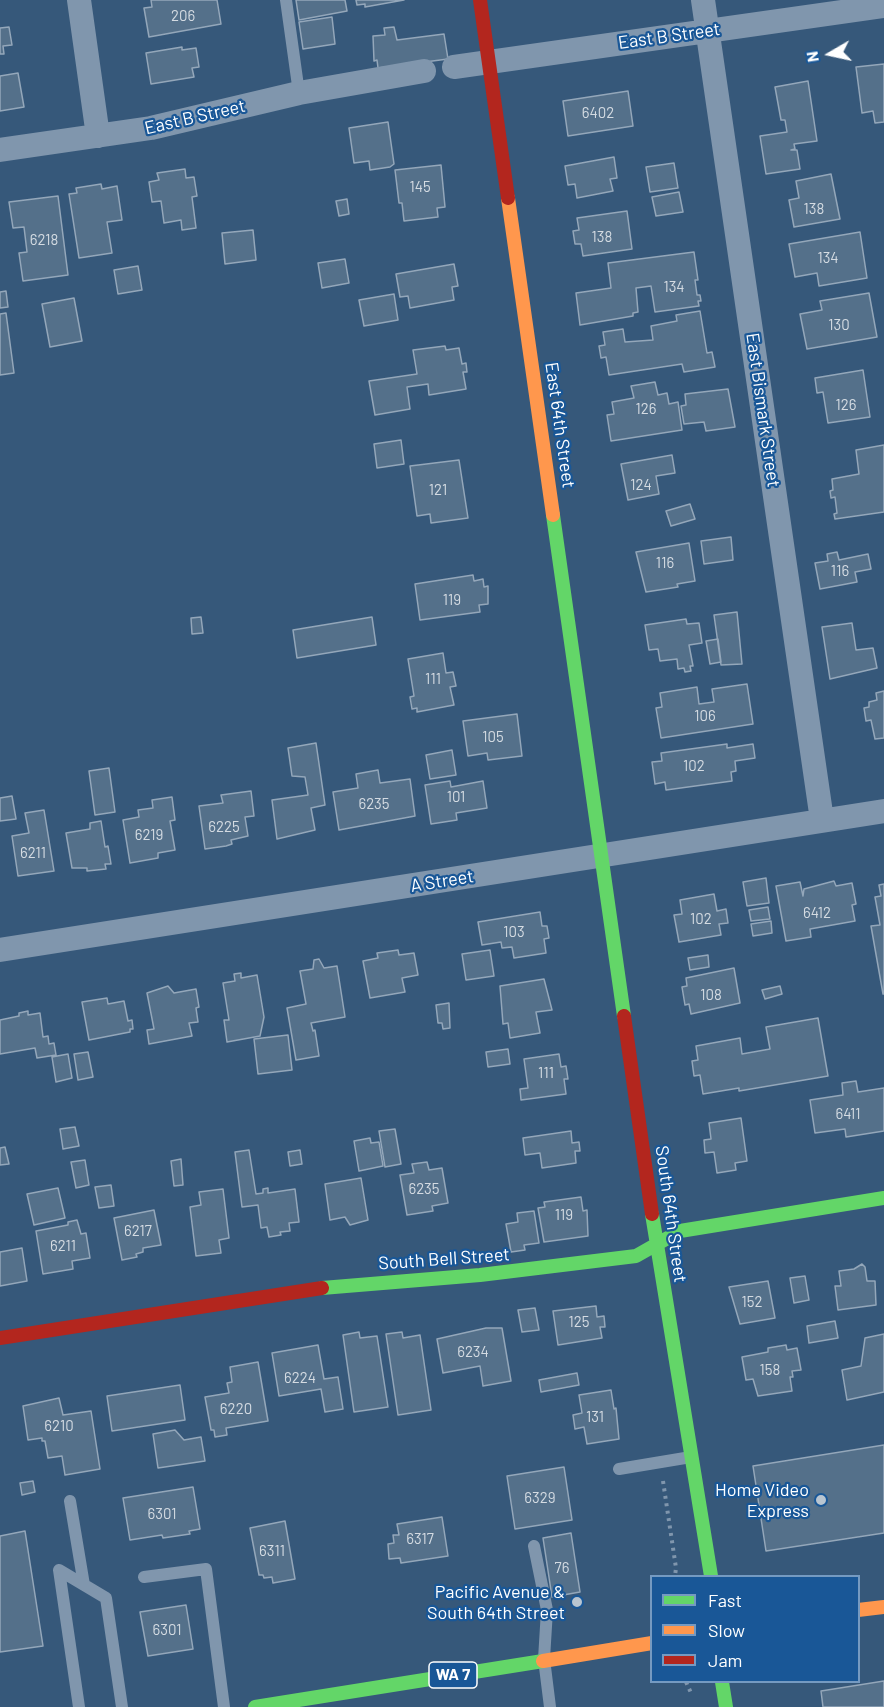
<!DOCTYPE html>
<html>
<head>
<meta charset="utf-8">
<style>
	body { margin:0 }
	#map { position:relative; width:884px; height:1707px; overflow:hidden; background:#36587a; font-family:Barlow,sans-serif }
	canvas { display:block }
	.legend { position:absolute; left:650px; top:1575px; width:210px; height:108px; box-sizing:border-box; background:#195797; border:2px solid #759ac1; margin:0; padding:8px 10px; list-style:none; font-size:18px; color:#fff }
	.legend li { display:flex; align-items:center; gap:12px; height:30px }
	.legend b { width:30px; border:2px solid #759ac1 }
	.north { position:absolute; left:800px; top:24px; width:60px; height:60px; -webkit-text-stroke:4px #195797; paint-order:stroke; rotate:261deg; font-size:16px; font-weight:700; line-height:24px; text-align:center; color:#fff }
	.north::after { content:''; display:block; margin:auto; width:21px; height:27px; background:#fff; clip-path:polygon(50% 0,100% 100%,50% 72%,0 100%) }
</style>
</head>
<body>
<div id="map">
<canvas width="884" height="1707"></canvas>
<ul class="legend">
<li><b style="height:8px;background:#63d668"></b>Fast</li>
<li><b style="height:8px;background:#ff974d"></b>Slow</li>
<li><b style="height:8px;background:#b3261e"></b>Jam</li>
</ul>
<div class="north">N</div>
</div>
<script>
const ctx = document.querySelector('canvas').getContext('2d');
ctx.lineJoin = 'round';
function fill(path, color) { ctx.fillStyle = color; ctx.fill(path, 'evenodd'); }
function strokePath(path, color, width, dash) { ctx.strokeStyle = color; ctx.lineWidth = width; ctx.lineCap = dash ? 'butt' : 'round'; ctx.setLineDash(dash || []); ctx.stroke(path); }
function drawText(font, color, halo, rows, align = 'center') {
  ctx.font = font + ' Barlow,sans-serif'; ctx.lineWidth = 4.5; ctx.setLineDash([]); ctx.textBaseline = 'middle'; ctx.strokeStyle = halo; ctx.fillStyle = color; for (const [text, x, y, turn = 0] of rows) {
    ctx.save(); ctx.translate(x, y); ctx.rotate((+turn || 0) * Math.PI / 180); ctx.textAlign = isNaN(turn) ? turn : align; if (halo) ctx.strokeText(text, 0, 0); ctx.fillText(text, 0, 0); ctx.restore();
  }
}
const building = new Path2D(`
	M151,0H217L221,24L149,37L144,8L152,7Z
	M296,0H345L347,11L299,20Z
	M356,0H404L365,7V4L357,5Z
	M332,17L335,44L303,49L299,22Z
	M9,27L12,45L3,46L4,54H0V28Z
	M394,27L397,40L444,34L448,59L378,68L377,60L374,61L373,36L385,35L384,28Z
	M182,47V50L196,48L199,67L192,68L194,77L151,84L146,53Z
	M884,64V122L875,123L873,111L862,113L856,67Z
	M18,73L24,107L0,111V76Z
	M808,81L817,141L794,144L795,149L791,150H797L800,169L766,174L760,136L787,132L785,120H781L775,87Z
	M628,91L633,126L568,136L563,101Z
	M388,122L394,164L390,167L370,170L369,161L354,163L349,128Z
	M614,157L617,178L610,179L613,191L577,198L575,184L568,185L565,166Z
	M674,163L678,188L650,192L646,167Z
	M441,165L445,207L437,208L438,217L404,221L402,203H399L395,170Z
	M185,169L186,178L194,177L197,196L192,197L196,228L182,230L181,220L164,223L161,201L152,202L149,182L159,180L157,173Z
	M831,174L840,219L794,227L789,200L799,198L796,181Z
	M101,184L102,189L117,186L122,220L107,222L112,253L79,258L69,194L77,193L76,188Z
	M679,192L683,212L656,216L652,197Z
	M58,196L68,275L23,281L19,253L27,252L24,227L13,228L9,202Z
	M347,199L349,214L339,216L336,201Z
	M627,211L632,249L583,256L581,244H575L573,231L579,230L577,218Z
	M253,230L256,260L225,264L222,233Z
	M860,232L867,278L819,286L817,273L795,277L789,244Z
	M694,252L698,280H695L697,295H700L701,301H698L699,306L655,312L651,286L636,288L638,312L633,313V316L580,325L576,293L611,288L608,263Z
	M345,259L349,283L322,288L318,263Z
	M454,264L458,286L452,287L454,300L410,308L408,296L400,297L396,274Z
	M138,266L142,290L118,294L114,270Z
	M6,291L8,307L0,308V292Z
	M869,293L877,337L807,349L800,314L822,310L820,301Z
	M394,294L398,320L364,326L359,300Z
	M74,298L82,341L50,347L42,304Z
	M700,311L707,353L712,352L715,367L684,372L682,364L609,375L606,357L601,358L599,346L605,345L603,332L623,329L625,342L653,340L651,326L677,321L676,315Z
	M6,313L14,373L0,375V314Z
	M445,346L446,350L459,348L462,364L466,363L467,372H463L466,389L429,395L428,384L407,387L410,409L375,415L369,381L417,374L413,350Z
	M863,370L870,417L828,423L823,392L817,393L815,378Z
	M655,382L658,395L667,393L669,404L678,402L682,430L611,441L607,415L614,414L612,402L634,398L631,386Z
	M728,389L735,427L706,431L704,422L684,424L681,406L686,405L685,394Z
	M401,440L404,464L377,468L374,444Z
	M884,445V512L835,519L834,514L837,513L835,497L831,498L830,491L833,490L832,479L859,474L856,450Z
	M672,455L675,473L656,476L659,494L628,500L621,464Z
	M459,460L468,518L431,523L430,514L417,516L410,466Z
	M690,504L695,519L671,526L666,511Z
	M731,537L733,560L704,564L701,541Z
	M689,543L695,581L677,584L678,587L646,592L636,552Z
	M837,552L839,560L868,554L871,569L855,572L857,582L820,589L815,563L828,561L827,554Z
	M473,575L474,581L483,579L484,587L488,586V604L479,605L480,612L420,620L415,584Z
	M737,612L742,664L721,665L714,615Z
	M201,617L203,633L192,634L191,618Z
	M372,617L376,645L297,658L293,630Z
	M686,619L687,624L699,623L702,643L689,645L693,666H690L691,671L685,672L684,668L678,669L677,659L660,661L658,649L649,650L645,625Z
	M852,623L856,650L873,648L877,668L830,679L822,627Z
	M718,639L721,662L710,664L706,641Z
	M443,653L446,673L453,672L456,686L450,687L454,705L417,712V708L412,709L410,697L414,696L408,659Z
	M747,684L753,724L661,738L656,708L662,707L660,693L697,687L699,704L714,702L712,689Z
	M884,691V738L875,739L871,720L866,721L864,708L869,707V702L877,700L876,693Z
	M517,714L522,756L488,760L487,753L468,756L463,721Z
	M316,743L325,805L311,808L315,830L277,839L272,800L308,795L305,777L292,776L288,748Z
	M727,744V748L753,744L755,758L735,761L736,771L731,772L732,781L666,790L665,782L655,784L652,762L662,761L661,753Z
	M452,750L456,775L430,779L426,755Z
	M109,768L115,812L95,815L89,771Z
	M378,770L380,783L410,779L415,816L339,830L333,792L358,788L356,774Z
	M450,781L451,787L483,781L487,808L456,813L457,820L431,824L425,785Z
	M251,791L254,816L245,817L248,836L231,840L232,844L226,846L205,849L199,806L223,803L221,795Z
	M12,796L16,819L0,821V798Z
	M172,797L175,820L170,821L175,850L158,853V858L130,863L123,820L139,817L138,810L153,808L152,800Z
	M44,810L54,871L18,876L12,836L29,833L25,813Z
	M101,821L105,847L108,846L111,864H105L106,869L87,871V868H72L66,833L90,829V823Z
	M766,878L769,903L747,906L743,882Z
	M834,881L836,886L852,883L856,904L852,905L855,921L810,929L811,937L786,941L776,886L800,882L803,896L804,889Z
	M884,884V994H883L871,926L880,925L875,897L881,896L879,885Z
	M714,894L717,911L726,909L728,923L719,924L721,935L679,942L674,915L682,914L680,900Z
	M768,907L770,919L751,921L749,910Z
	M540,912L542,926H547L549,938L544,939L546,953L514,958L512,947L502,948L501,942L482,945L478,922Z
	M771,921L772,933L753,936L751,924Z
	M398,950L399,955L414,953L418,975L402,978L405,992L370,998L363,961L378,958L377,953Z
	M490,950L494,976L466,980L462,954Z
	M708,955L709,967L690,970L688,958Z
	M319,959L324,968L337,966L345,1017L311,1023L313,1031L315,1030L319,1056L296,1060L287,1008L306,1004L300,971L313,969L314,960Z
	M734,968L740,1003L691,1014L689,1004L685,1005L682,987L687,986L686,978Z
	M241,973V978L257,975L264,1017L260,1036L227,1042L224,1020H229L223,983L235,981L234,974Z
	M544,979L552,1010L536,1012L540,1033L510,1038L508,1023L503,1024L500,986Z
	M168,986L174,993L196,989L199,1007L196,1008L198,1022L189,1023L192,1036L149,1044L147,1030L154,1029L147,993Z
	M780,986L782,994L765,999L762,990Z
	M107,998L108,1004L124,1001L128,1021L132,1020L133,1029H130V1032L89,1040L82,1002Z
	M449,1003L450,1028L443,1029L442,1023H438L436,1005Z
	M28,1011V1015L40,1013L43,1037L48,1036L49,1044L54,1043L56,1055L37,1058L35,1048L0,1054V1020L19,1016V1013Z
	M818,1018L828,1076L739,1091V1088L703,1094L700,1075L694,1076L692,1061L698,1060L696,1046L740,1038L742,1054L770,1049L766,1027Z
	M288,1035L292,1070L258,1074L254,1039Z
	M508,1049L510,1064L488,1067L486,1052Z
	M88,1052L93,1077L78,1080L74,1054Z
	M68,1054L72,1078L56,1082L52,1057Z
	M559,1054L561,1067L566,1066L568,1079H564L566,1094L521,1100L520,1089L528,1088L524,1059Z
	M856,1081L858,1092L884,1088V1131L846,1137L845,1129L815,1133L810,1100L843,1095L842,1083Z
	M741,1118L747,1161L735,1163L736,1170L717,1173L714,1152L705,1153L704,1140L711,1139L709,1123Z
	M75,1127L79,1146L63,1149L60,1129Z
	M395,1129L401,1164L385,1167L379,1131Z
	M571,1131L572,1143L579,1142L580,1151H575L576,1163L542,1168L540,1153L525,1155L523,1138Z
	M370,1138L371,1143L379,1142L383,1166L359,1171L354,1141Z
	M5,1147L9,1164L0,1165V1148Z
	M249,1150L256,1194L263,1193V1189L268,1188V1193L295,1189L299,1222L289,1223L290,1231L280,1232L281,1235L269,1237L267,1227L261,1228L258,1205L242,1207L235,1152Z
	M300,1150L302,1164L290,1166L288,1152Z
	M181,1159L183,1185L174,1186L171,1161Z
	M85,1160L89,1185L76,1188L71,1162Z
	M427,1162L429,1170L442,1168L448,1203L432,1206L433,1211L407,1215L400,1175L414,1173L412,1164Z
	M361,1178L368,1220L350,1225L345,1217L330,1220L325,1184Z
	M111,1185L114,1206L99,1208L95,1187Z
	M58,1188L65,1218L34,1225L27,1194Z
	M223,1189L229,1238L219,1240L221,1253L196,1256L190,1207L201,1205L199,1192Z
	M581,1197L583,1211L587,1210L588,1236L544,1242L538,1208L545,1207L544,1202Z
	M154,1210L161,1245L143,1248V1252L136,1254L137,1257L122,1260L114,1218Z
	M534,1211L539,1243L524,1245L525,1250L511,1252L506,1224L518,1222L517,1213Z
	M77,1220L81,1234L86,1233L90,1258L72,1261L73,1269L43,1274L36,1231L68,1225V1222Z
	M22,1248L27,1281L0,1286V1252Z
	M862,1264L865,1267L867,1281H875L876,1305L838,1310L835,1286H841L839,1271L854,1269Z
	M805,1276L809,1300L794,1303L790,1278Z
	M768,1281L775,1318L740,1324L729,1287Z
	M596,1306L597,1317L604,1316L605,1327H600L602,1338L558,1345L553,1311Z
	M535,1308L539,1330L522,1332L518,1310Z
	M835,1321L838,1338L809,1343L807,1326Z
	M486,1328H502L511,1381L483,1386L480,1366L443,1373L437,1339Z
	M359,1332L360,1338L377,1336L388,1407L354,1412L343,1335Z
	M402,1332L403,1338L420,1335L431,1410L398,1415L386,1334Z
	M884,1334V1392L847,1400L842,1370L861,1366L865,1338Z
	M318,1345L324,1379L338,1377L343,1409L325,1412L321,1389L279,1396L272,1353Z
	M786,1345L787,1350L797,1348L801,1370L792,1371L793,1377H790L792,1391L758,1396L753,1379L746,1380L742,1357L768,1352V1348Z
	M258,1362L268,1421L226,1428L227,1435L215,1437L214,1430H211L205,1397L229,1393L227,1383L232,1382L230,1367Z
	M577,1373L579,1385L541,1392L539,1380Z
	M180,1385L185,1420L112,1431L107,1396Z
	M611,1390L614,1409L616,1408L619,1439L587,1444L584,1427L575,1429L573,1415L582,1413L579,1395Z
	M59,1398L63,1415L91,1411L100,1469L65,1475L62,1456L48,1458L45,1441H42V1438L28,1440L23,1406Z
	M175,1430L184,1440L201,1437L205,1461L158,1468L153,1434Z
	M884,1445V1533L766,1551L753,1466Z
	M564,1467L572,1520L515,1529L507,1476Z
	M33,1481L35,1492L22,1495L20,1483Z
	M193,1487L200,1529L189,1531L190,1534L163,1538L162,1535L130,1540L123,1498Z
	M442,1517L448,1556L401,1563L400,1558L389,1559L388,1544L394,1543L393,1535H399L397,1524Z
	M285,1521L295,1579L273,1583L272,1577L264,1578L263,1575H259L250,1528Z
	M25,1531L43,1646L0,1652V1536Z
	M571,1533L580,1592L552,1597L543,1538Z
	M186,1605L193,1649L148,1656L140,1612Z
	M884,1681V1707H823L821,1691Z`);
fill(building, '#54708a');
strokePath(building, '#94a7ba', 1.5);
strokePath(new Path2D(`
	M663,1481L676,1568L675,1576
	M686,1682L692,1695`), '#8096ad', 4, [3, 4.5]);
strokePath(new Path2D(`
	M286,0L299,93
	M619,1469L691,1457
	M70,1501L84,1585
	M534,1546L547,1610L544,1659L550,1707
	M144,1577L206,1569L224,1707
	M79,1707L59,1570L106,1598L122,1707`), '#8096ad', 12);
strokePath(new Path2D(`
	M79,0L98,136
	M703,0L822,820
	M454,67L884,6
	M0,150L151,128L299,93L424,71
	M0,950L884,811`), '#8096ad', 24);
strokePath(new Path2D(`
	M553,515L624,1016
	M652,1214L711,1576
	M322,1288L480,1275L636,1256L680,1231L884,1198
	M722,1682L726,1707
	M255,1707L543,1661`), '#63d668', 14);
strokePath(new Path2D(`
	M508,198L553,515
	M858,1610L884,1607
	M543,1661L652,1643`), '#ff974d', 14);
strokePath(new Path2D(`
	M480,0L508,198
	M624,1016L652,1214
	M0,1338L322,1288`), '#b3261e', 14);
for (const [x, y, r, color] of [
	[821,1500,6,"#b9c5d0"],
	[577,1602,6,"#b9c5d0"]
]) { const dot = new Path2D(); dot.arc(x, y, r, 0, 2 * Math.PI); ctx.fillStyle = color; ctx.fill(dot); strokePath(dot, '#195797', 2); }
drawText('15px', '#d4dbe2', null, [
	["206",183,16],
	["6402",598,113],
	["145",420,187],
	["138",814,209],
	["138",602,237],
	["6218",44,240],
	["134",828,258],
	["134",674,287],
	["130",839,325],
	["126",846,405],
	["126",646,409],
	["124",641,485],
	["121",438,490],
	["116",665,563],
	["116",840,571],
	["119",452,600],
	["111",433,679],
	["106",705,716],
	["105",493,737],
	["102",694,766],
	["101",456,797],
	["6235",374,804],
	["6225",224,827],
	["6219",149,835],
	["6211",33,853],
	["6412",817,913],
	["102",701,919],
	["103",514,932],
	["108",711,995],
	["111",546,1073],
	["6411",848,1114],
	["6235",424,1189],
	["119",564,1215],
	["6217",138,1231],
	["6211",63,1246],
	["152",752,1302],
	["125",579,1322],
	["6234",473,1352],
	["158",770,1370],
	["6224",300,1378],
	["6220",236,1409],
	["131",595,1417],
	["6210",59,1426],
	["6329",540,1498],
	["6301",162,1514],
	["6317",420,1539],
	["6311",272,1551],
	["76",562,1568],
	["6301",167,1630]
]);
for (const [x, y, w] of [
	[453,1675,48]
]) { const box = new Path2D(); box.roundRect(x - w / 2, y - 13, w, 26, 4.5); ctx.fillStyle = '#195797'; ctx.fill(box); strokePath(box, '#fff', 1.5); }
drawText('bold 16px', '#fff', null, [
	["WA 7",453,1675]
]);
drawText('18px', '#fff', '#195797', [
	["East B Street",669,36,-8],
	["East B Street",195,117,-13],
	["East Bismark Street",763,410,82],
	["East 64th Street",560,425,82],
	["A Street",442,881,-9],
	["South 64th Street",671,1214,82],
	["South Bell Street",444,1259,-4]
]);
drawText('18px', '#fff', '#195797', [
	["Home Video",809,1490],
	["Express",809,1511],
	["Pacific Avenue &",565,1592],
	["South 64th Street",565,1613]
], 'right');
</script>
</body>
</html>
